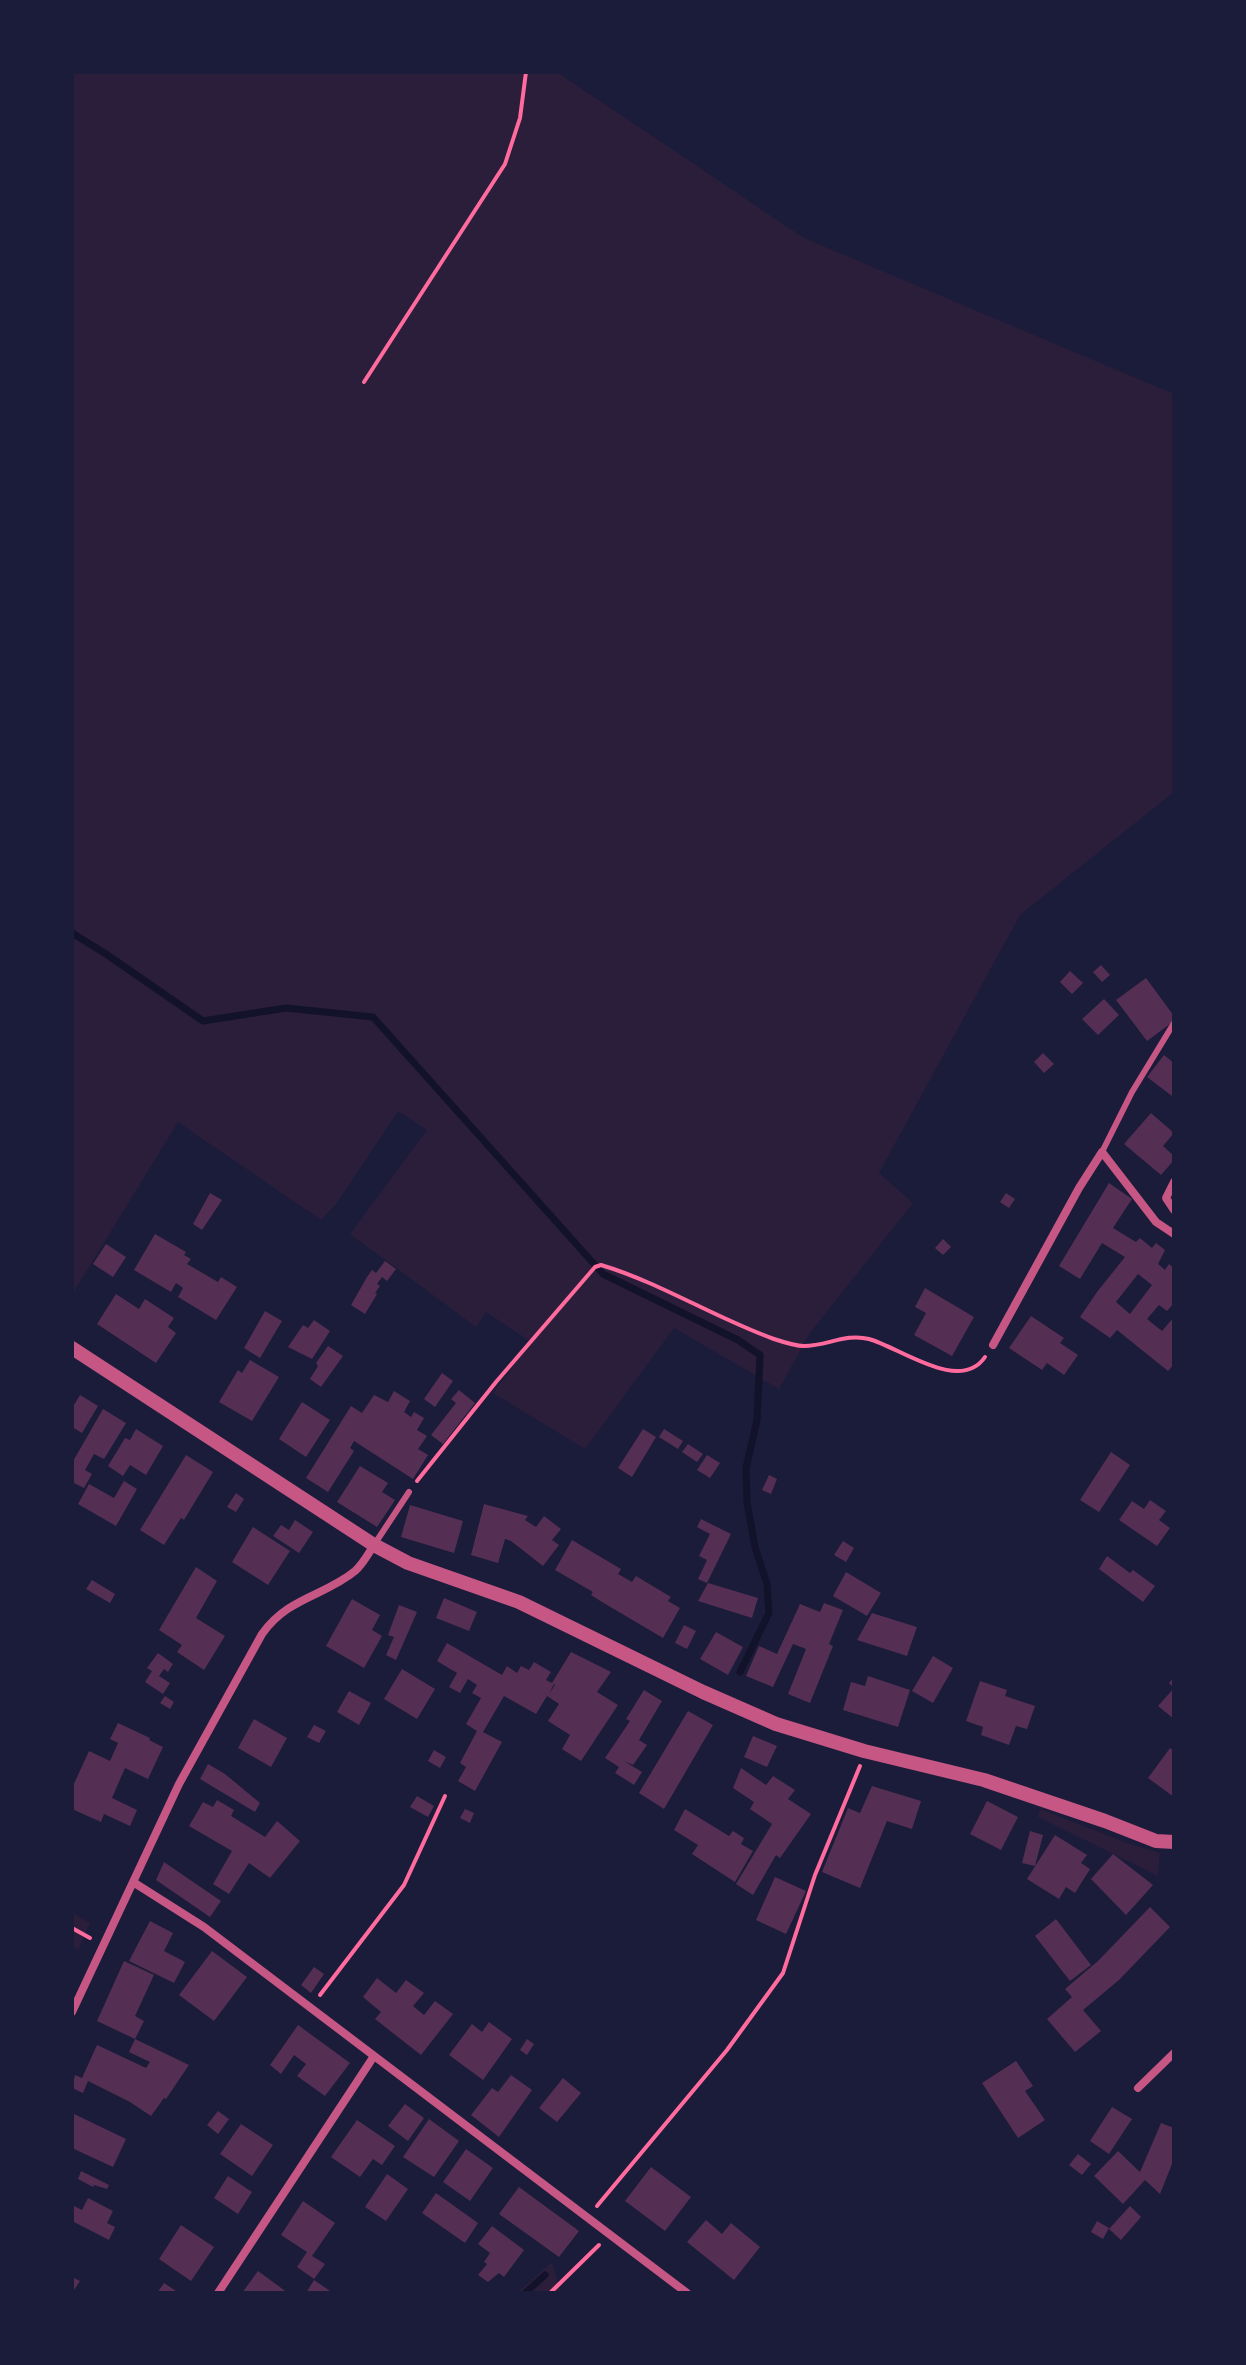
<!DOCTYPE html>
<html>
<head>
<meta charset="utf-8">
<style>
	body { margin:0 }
	#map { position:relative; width:1246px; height:2365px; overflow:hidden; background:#1b1b3a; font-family:"Noto Sans",sans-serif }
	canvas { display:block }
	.frame { position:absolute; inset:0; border:74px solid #1b1b3a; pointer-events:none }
</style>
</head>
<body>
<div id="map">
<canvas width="1246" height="2365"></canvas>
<div class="frame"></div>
</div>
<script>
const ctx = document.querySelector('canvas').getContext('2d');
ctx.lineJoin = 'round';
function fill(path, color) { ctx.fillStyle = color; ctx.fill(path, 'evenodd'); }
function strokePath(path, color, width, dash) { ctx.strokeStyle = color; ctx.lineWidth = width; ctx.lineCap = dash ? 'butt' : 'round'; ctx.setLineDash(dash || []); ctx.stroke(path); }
fill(new Path2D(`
	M72,72H557L804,238L1174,394V792L1020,915L879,1173L913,1203L810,1333L779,1389L674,1328L585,1449L493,1393L531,1342L486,1312L476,1327L350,1234L427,1130L398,1111L336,1204L321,1220L178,1122L72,1295Z
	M1040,1809L1130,1844L1160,1853L1158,1876L1038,1817Z
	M72,1912L90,1923L78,1950L72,1946Z
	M552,2262L561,2293H517Z`), '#2a1e3b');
strokePath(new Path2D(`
	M72,933L106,954L203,1021L286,1008L373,1017L603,1274L738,1340L760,1355L757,1420L746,1468L747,1502L755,1547L767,1584L769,1613L740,1672
	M525,2293L545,2275`), '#12122b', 7);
fill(new Path2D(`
	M1101,965L1110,975L1102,982L1093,972Z
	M1070,971L1083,983L1072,994L1060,982Z
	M1146,978L1174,1016V1021L1147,1041L1116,1000Z
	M1104,999L1119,1015L1098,1035L1082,1019Z
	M1043,1053L1054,1064L1044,1073L1034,1062Z
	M1164,1055L1174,1063V1093L1172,1096L1147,1077Z
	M1151,1113L1174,1133L1163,1146L1174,1156V1160L1161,1175L1124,1144Z
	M1109,1183L1132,1199L1113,1228L1136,1242L1140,1238L1152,1248L1156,1243L1165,1250L1158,1264L1165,1270L1169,1264L1174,1268V1303L1167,1311L1159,1305L1147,1319L1162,1331L1174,1317V1364L1168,1371L1117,1330L1110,1338L1080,1317L1097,1292L1125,1257L1102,1243L1080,1279L1059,1266ZM1138,1274L1152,1285L1130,1314L1116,1302Z
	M210,1193L222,1200L202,1230L193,1224Z
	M1006,1193L1015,1199L1009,1208L1000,1202Z
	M155,1234L186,1252L184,1255L191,1259L187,1264L218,1282L221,1277L237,1287L216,1320L178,1297L183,1288L176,1283L171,1292L134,1270Z
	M943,1239L951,1247L943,1255L935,1248Z
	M106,1244L126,1257L113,1277L93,1264Z
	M385,1261L396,1269L387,1281L382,1277L377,1284L380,1286L375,1293L377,1294L365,1314L351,1305L367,1277L372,1270L376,1273Z
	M925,1288L974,1317L952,1356L914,1335L926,1313L915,1307Z
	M116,1294L139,1309L145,1299L174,1318L168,1327L176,1333L156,1363L97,1324Z
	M265,1311L282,1321L260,1358L244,1348Z
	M1031,1316L1064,1338L1060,1343L1078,1355L1064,1375L1047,1363L1042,1370L1009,1348Z
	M314,1320L330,1331L312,1359L288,1347L303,1325L308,1328Z
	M328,1346L343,1356L321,1387L310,1379L318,1366L316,1363Z
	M250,1360L279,1377L252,1421L219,1402L238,1370L242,1373Z
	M442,1373L453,1381L435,1407L424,1399Z
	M459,1390L475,1403L443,1444L431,1435L456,1403L451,1399Z
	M394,1391L410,1401L404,1412L411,1417L414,1412L424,1418L417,1430L427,1436L418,1449L428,1455L413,1479L354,1441L350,1448L354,1451L328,1492L306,1478L351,1406L362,1413L374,1395L388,1402Z
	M80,1395L98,1406L82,1433L72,1427V1408Z
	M302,1402L330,1420L306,1457L279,1439Z
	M103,1409L126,1423L104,1459L94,1454L85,1470L92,1474L84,1488L72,1482V1463Z
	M136,1429L163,1446L146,1475L130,1465L123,1476L108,1466L125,1438L130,1440Z
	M643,1429L656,1437L632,1477L618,1468Z
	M664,1429L683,1441L678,1449L659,1437Z
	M688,1444L703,1454L697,1462L682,1452Z
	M1111,1452L1130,1465L1099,1512L1080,1500Z
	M186,1455L213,1472L184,1520L181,1518L164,1545L140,1530Z
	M707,1455L720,1463L710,1478L697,1470Z
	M360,1466L388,1483L382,1492L395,1500L377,1527L337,1502Z
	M769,1475L777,1479L771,1494L762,1490Z
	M124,1481L137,1489L116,1526L78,1504L89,1484L114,1498Z
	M236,1493L244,1499L236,1512L227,1507Z
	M1150,1500L1166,1511L1159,1520L1170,1528L1157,1546L1119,1520L1132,1501L1144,1509Z
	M484,1504L528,1516L525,1520L536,1527L544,1516L561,1529L552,1540L559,1545L543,1566L511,1541L505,1539L498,1563L471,1555Z
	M410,1505L463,1521L454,1553L401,1537Z
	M701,1519L731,1534L707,1583L698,1579L707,1560L699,1556L710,1534L697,1527Z
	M295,1520L313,1532L299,1553L273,1536L281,1525L289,1530Z
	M253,1527L290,1551L268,1585L232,1562Z
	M572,1540L621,1569L618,1574L632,1582L636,1576L671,1597L668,1601L680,1608L663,1638L602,1602L591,1595L593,1592L555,1570Z
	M843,1541L854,1548L846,1562L834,1555Z
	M1107,1556L1130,1573L1133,1570L1155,1586L1143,1602L1099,1569Z
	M196,1567L217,1581L196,1618L225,1636L204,1670L177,1652L182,1645L159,1630Z
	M846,1572L881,1593L867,1616L833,1596Z
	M92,1580L115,1594L110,1603L86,1589Z
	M708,1583L758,1598L752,1618L698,1601Z
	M444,1598L477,1612L469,1631L436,1618Z
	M352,1599L380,1615L372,1630L382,1636L364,1668L326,1646Z
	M824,1603L843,1610L829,1644L833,1646L810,1703L788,1694L806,1649L793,1644L773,1687L746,1676L759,1646L777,1654L800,1604L820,1612Z
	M399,1605L417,1612L396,1660L386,1655L394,1637L388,1635Z
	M872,1613L917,1627L907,1656L857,1640Z
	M684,1625L696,1631L687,1649L675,1643Z
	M716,1632L743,1647L728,1675L700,1659Z
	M447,1643L502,1675L507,1666L517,1673L521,1666L529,1670L534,1662L551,1672L546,1680L554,1684L549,1694L555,1685L552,1683L571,1652L611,1672L597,1692L618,1705L581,1761L562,1749L570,1735L548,1721L559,1704L547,1696L536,1714L504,1696L483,1732L502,1742L475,1791L458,1781L466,1767L460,1763L477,1731L466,1724L481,1698L472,1693L477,1685L468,1679L460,1693L449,1687L457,1673L437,1661Z
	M158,1653L173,1664L168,1672L164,1669L159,1676L170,1683L163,1694L145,1682L152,1671L147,1668Z
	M933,1656L953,1668L933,1703L912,1691Z
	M402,1669L435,1689L417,1719L384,1699Z
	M868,1676L910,1690L898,1727L843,1710L851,1682L865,1686Z
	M1174,1677V1719L1158,1706L1174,1688L1169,1683Z
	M980,1681L1007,1690L1005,1696L1035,1706L1027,1729L1016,1726L1009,1745L981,1735L983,1727L966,1721Z
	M644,1690L662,1701L639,1740L647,1745L633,1765L624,1761L642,1772L634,1785L615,1773L619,1767L605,1758L630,1721L626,1719Z
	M349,1691L371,1703L359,1725L337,1712Z
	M165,1696L174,1702L170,1709L160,1703Z
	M688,1711L713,1725L664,1809L639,1793Z
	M254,1719L287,1738L271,1767L238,1748Z
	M118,1723L150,1738L149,1740L163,1747L148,1779L125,1768L112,1798L137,1810L130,1826L104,1814L101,1822L72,1809V1788L89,1751L110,1761L118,1743L110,1739Z
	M314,1725L326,1731L319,1743L307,1737Z
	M753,1736L777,1746L767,1767L744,1757Z
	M1170,1748L1174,1751V1797L1148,1778Z
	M434,1750L446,1757L440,1768L428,1761Z
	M208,1764L225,1774L260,1803L255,1812L200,1779Z
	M741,1768L766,1785L773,1776L795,1790L788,1799L811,1814L780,1858L776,1855L753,1895L736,1884L772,1824L750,1809L754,1802L733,1788Z
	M872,1786L921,1801L912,1829L887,1821L860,1888L822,1872L848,1808L860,1813Z
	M417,1796L434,1806L428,1817L410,1807Z
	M217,1800L234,1810L231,1816L265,1837L277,1821L300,1841L270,1878L249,1863L229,1894L213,1884L232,1851L189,1826L203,1802L213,1807Z
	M987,1801L1018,1817L1001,1850L970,1834Z
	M465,1809L474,1813L470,1823L460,1818Z
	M685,1809L729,1836L733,1831L744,1838L741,1844L753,1851L735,1882L692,1854L698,1845L674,1830Z
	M1030,1831L1043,1835L1035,1866L1022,1863Z
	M1055,1835L1087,1855L1081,1863L1090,1869L1075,1893L1066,1887L1059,1899L1027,1879Z
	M1113,1854L1153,1885L1126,1915L1091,1879Z
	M164,1862L221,1901L210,1917L156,1880Z
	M775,1877L806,1891L786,1934L756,1920Z
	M1150,1907L1170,1927L1119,1980L1083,2010L1101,2031L1075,2052L1047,2019L1072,1997L1065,1989L1098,1961Z
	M1056,1919L1091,1965L1070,1981L1035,1936Z
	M150,1921L173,1933L164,1951L185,1962L174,1983L129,1961Z
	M212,1951L247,1977L214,2021L179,1995Z
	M124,1961L154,1975L135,2016L144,2021L135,2039L97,2021Z
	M314,1967L324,1974L311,1993L301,1985Z
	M377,1978L396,1993L406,1980L424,1993L413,2006L424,2015L435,2001L453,2014L421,2055L375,2019L381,2012L363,1997Z
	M489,2022L512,2039L483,2080L449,2055L472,2024L482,2032Z
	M298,2025L350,2063L325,2096L297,2076L306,2064L294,2055L281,2074L270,2065Z
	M135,2039L189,2065L166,2099L164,2098L151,2116L130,2102L88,2081L83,2093L72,2088L75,2075L82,2078L97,2045L146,2068L150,2062L129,2052Z
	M527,2039L534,2044L527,2055L520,2050Z
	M1016,2061L1033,2086L1025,2091L1045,2120L1018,2138L982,2083Z
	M511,2075L532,2090L499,2137L471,2115L492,2088L498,2092Z
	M563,2078L581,2093L557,2122L539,2108Z
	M405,2104L424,2118L408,2141L388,2126Z
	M1112,2107L1132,2119L1109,2154L1090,2141Z
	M218,2111L229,2119L218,2134L207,2125Z
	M72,2113L126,2139L113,2167L72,2148Z
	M429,2119L459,2141L434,2177L403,2157Z
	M357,2120L395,2146L382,2165L373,2159L360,2177L331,2157Z
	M1161,2123L1174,2128V2159L1160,2194L1145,2180L1123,2204L1094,2176L1118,2151L1140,2172Z
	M241,2124L273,2145L252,2176L220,2154Z
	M466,2149L493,2168L470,2201L443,2182Z
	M1078,2154L1091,2164L1082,2175L1069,2165Z
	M651,2167L691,2197L665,2231L625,2201Z
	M81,2171L109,2185L107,2189L94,2185L93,2187L78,2179Z
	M387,2174L408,2189L386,2221L365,2207Z
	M228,2176L252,2192L238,2214L214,2198Z
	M519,2187L579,2231L559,2257L499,2214Z
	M436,2193L478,2223L465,2243L422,2213Z
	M88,2198L113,2211L107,2223L115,2227L109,2240L72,2221V2205L82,2210Z
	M303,2201L335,2223L312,2256L325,2264L314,2279L297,2267L307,2252L281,2235Z
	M1130,2206L1141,2217L1121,2240L1109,2229Z
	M706,2220L722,2234L731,2223L760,2247L734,2280L687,2242Z
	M1097,2221L1109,2228L1103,2239L1091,2232Z
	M181,2225L214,2247L191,2281L159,2259Z
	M492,2226L524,2250L504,2277L499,2273L488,2282L478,2275L487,2264L484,2262L490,2253L478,2244Z
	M258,2271L288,2293H242Z
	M72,2277L80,2281L72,2293Z
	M314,2280L333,2293H306Z
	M164,2283L179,2293H157Z`), '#542f53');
strokePath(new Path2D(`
	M364,382L505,164L520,118L526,72
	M417,1481L496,1382L595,1267L601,1265C661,1283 715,1318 774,1339C783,1342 795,1346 804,1346C827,1346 846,1333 869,1339C899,1347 960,1394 985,1357
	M72,1928L90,1938
	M320,1995L404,1885L445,1796
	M597,2206L727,2050L783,1973L815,1875L860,1766
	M550,2293L599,2245`), '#ff6b9d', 4);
strokePath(new Path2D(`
	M1102,1152L1132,1092L1174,1023
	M374,1545L409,1492`), '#c65784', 6);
strokePath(new Path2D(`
	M1174,1182L1166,1198L1174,1210
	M993,1345L1079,1188L1102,1152L1156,1222L1174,1234
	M133,1882L204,1927L687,2293
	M72,2012L179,1784L262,1634C288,1597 325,1596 355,1571C363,1564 368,1554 374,1545
	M1138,2088L1174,2053
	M218,2293L374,2056`), '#c65784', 8);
strokePath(new Path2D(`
	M72,1348L374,1545L408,1563L519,1602L703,1692L776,1724L864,1751L984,1780L1105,1821L1156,1841L1174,1842`), '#c65784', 14);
</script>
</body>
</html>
